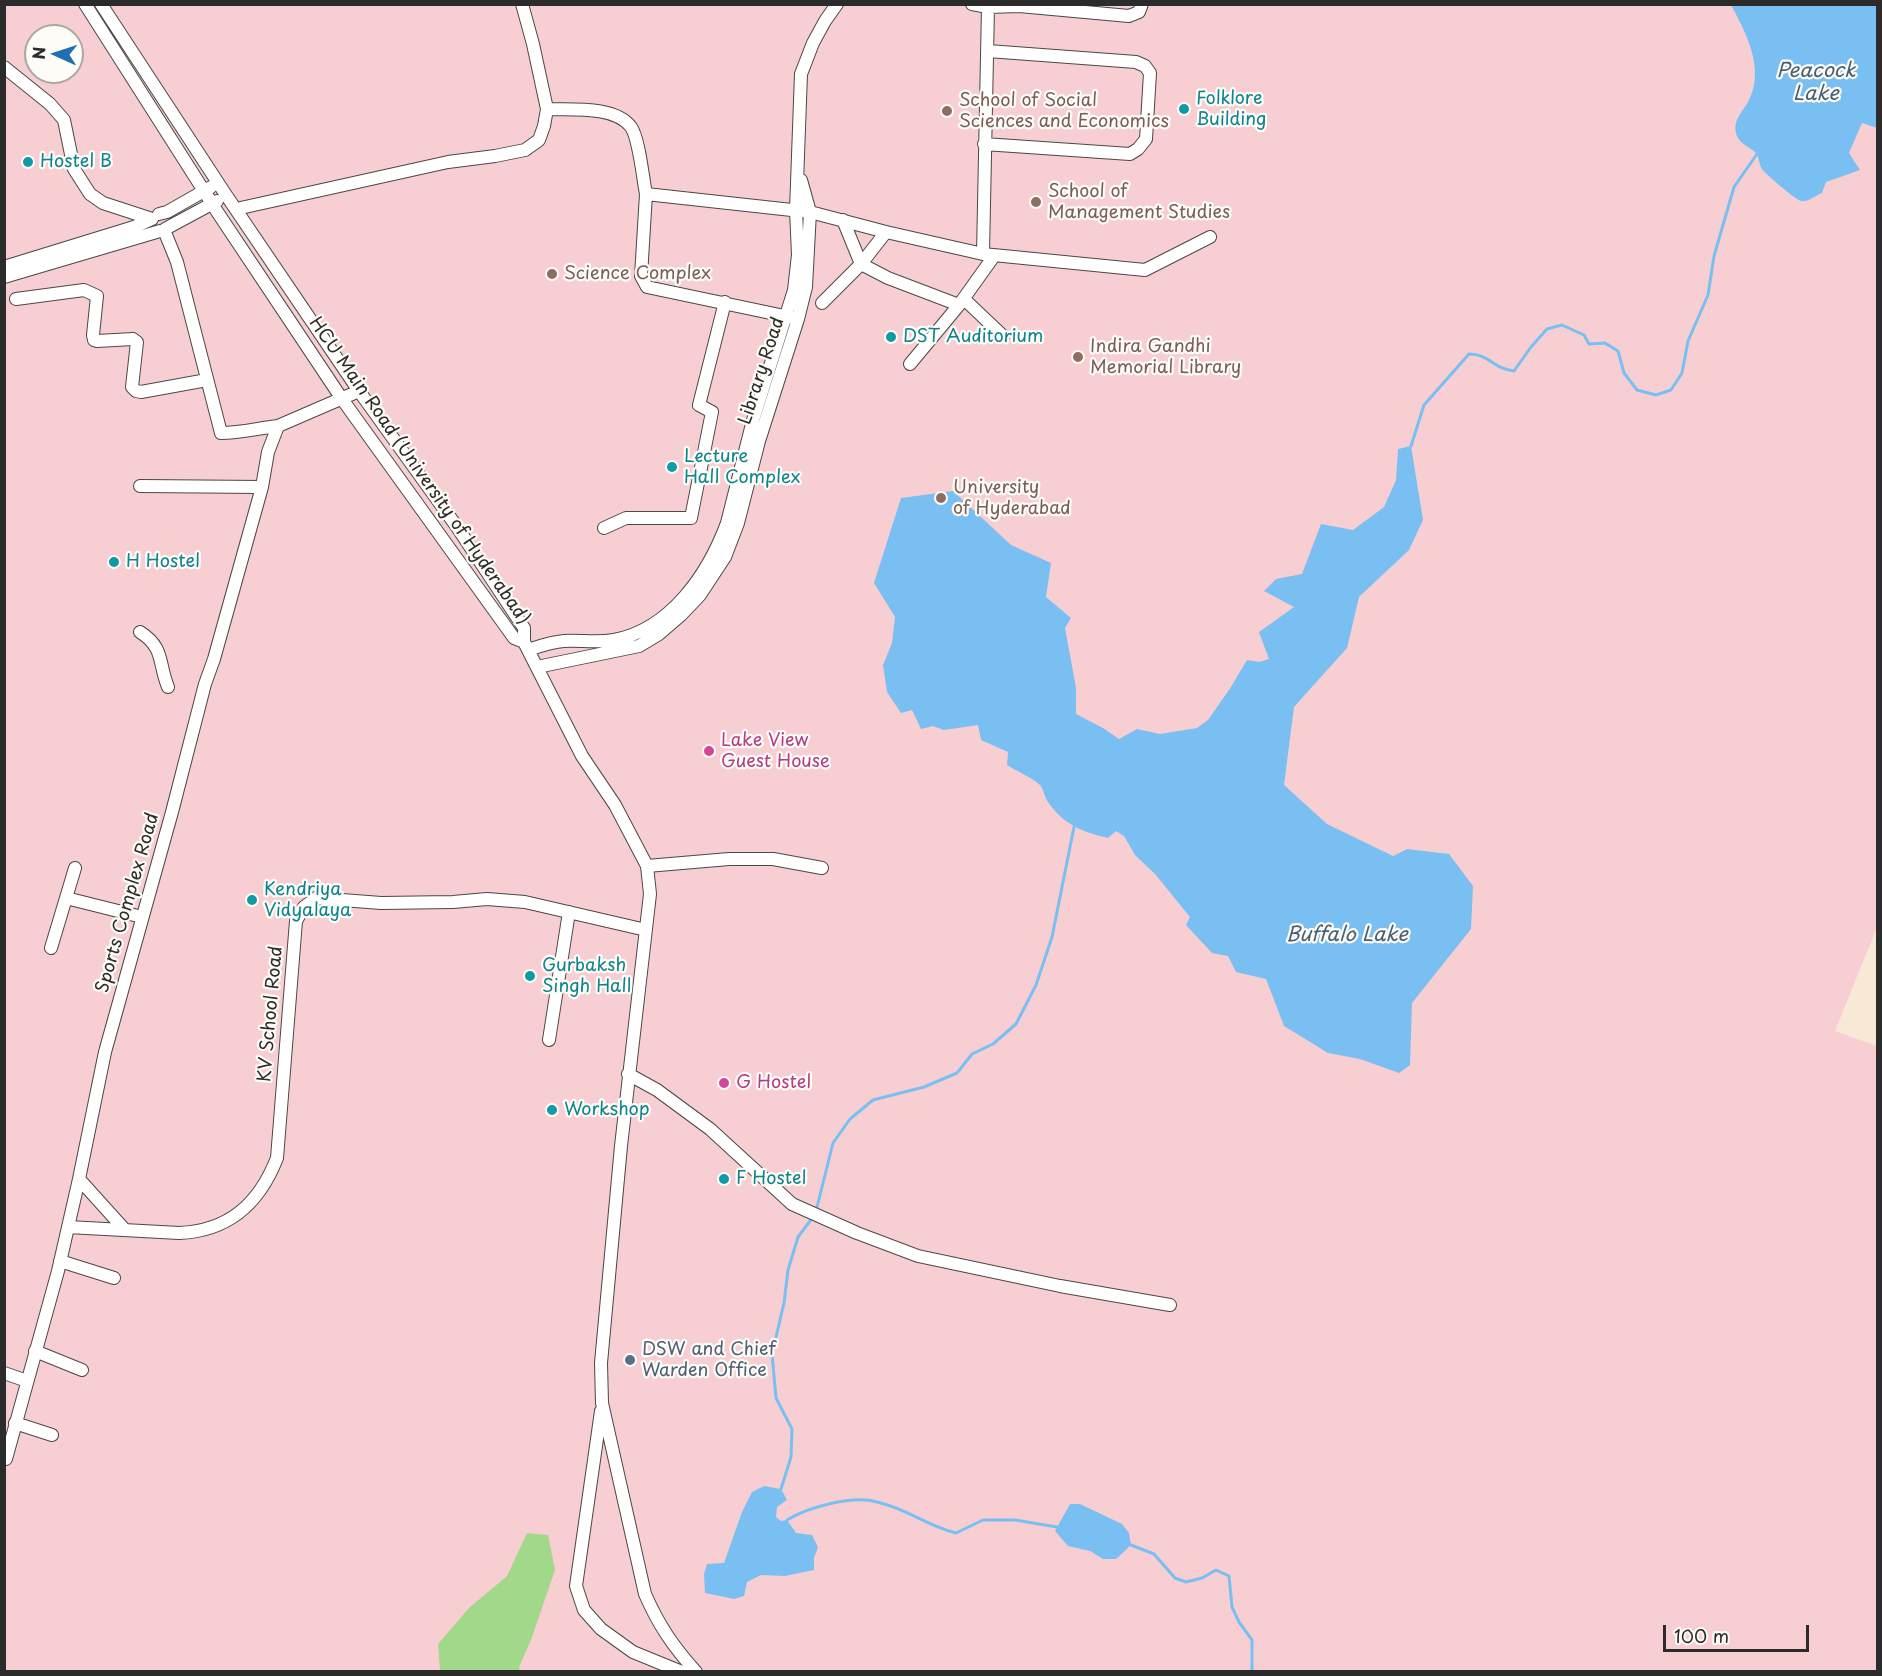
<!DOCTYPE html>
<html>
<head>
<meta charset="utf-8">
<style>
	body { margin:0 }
	#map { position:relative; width:1882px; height:1676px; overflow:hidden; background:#f7e9d6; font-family:"Playpen Sans",sans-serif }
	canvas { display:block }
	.frame { position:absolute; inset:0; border:6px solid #2b2b2b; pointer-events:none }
	.north { position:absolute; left:24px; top:24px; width:60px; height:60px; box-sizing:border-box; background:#fdfcf7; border:2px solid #a9a8a5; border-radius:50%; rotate:273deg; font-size:16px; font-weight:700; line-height:24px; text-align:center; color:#2b2b2b }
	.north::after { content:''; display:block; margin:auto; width:21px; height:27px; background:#1f6fb2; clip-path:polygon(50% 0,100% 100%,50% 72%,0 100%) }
	.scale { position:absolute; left:1663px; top:1625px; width:146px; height:27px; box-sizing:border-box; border:3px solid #2b2b2b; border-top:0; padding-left:8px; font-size:18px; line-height:21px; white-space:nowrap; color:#2b2b2b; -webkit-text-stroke:4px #fdfcf7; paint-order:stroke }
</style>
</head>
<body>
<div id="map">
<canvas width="1882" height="1676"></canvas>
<div class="frame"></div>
<div class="north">N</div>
<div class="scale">100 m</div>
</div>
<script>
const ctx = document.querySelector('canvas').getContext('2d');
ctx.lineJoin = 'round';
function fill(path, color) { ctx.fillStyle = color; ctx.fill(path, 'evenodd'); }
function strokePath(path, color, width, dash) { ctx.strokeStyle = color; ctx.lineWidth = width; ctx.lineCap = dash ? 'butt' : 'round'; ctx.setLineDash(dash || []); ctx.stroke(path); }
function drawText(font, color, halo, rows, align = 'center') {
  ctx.font = font + ' "Playpen Sans",sans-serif'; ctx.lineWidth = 4.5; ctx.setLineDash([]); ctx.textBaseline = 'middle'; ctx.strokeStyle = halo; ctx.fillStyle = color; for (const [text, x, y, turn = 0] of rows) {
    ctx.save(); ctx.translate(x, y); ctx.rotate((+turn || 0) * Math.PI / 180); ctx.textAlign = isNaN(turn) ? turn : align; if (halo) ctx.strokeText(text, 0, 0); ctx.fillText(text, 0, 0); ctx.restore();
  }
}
fill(new Path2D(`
	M5,5H1877L1878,925L1835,1031L1877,1046V1671L5,1672ZM36,36H72V72H36Z`), '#f7cfd3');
fill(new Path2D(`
	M527,1533L548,1535L555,1570L531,1640L519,1667L520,1671H440L438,1644L469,1608L507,1576Z`), '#a2d889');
fill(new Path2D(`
	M1731,5H1877V128L1862,123L1849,153L1860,170L1826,182L1822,193C1816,195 1807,203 1801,201C1796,200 1764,173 1762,169C1758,163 1760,157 1755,152C1748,146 1738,143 1736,133C1733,119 1743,112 1749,100C1765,68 1746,33 1731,5Z
	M1411,446L1423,520L1409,550L1359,597L1347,648L1294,707L1284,785L1327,824L1393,856L1407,849L1449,854L1473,886L1471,929L1412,1003L1410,1065L1399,1073L1360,1059L1328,1053L1284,1026L1266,979L1236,972L1228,956L1212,953L1186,925L1190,917L1155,874L1135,855L1124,836L1116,831L1108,838C1082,832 1063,824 1048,802C1044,797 1044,789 1040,785C1033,778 1016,771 1007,765L1008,752L981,740L978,725L944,730L933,726L921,729L912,710L901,713L887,692L883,665L892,643L895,617L874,583L901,498L953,491L1011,545L1051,563L1046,597L1071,618L1065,628L1076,688V714L1103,728L1119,739L1137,729L1160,734L1197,728L1208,720L1231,687L1247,660L1259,662L1269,659L1259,632L1294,607L1264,591L1276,579L1302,574L1321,524L1353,530L1384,507L1396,480L1398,449Z
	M764,1486L781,1489L787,1500L777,1507L776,1517L781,1521L787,1520L796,1533L812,1535L818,1547L814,1558V1570L785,1576L761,1575L747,1582L744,1596L734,1599L705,1593L704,1574L707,1564L724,1563L742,1512L752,1492Z
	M1070,1504H1080L1122,1524L1129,1533L1131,1545L1116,1559H1103L1090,1551L1068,1546L1055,1531Z`), '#7abff1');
strokePath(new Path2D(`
	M1411,446L1424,405L1469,354C1490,354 1493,369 1514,371L1531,347L1547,329L1562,325L1584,335L1589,344L1605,343L1618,351L1624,373L1637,390L1656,395L1671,390L1682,373L1688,341L1708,295L1714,256L1734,187L1757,154
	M816,1211L833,1143L850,1119L873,1100L924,1087L957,1073L972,1054L993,1044L1016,1024L1036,985L1052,937L1074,827
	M781,1489L791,1457L792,1429L776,1398L772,1354L784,1303L788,1270L798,1237L813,1217
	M787,1520C808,1507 853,1495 877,1502C905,1508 928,1526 956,1533L983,1520H1015L1057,1527
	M1131,1545L1154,1554L1175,1578L1186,1582L1202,1578L1216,1570L1229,1576L1232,1607L1239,1622L1252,1640V1672`), '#7abff1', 3);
const minor = new Path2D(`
	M85,4L218,213L342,399L514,638L524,642
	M101,4L226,195L359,391L457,527L522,625L524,628V642L582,756L615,805L647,866L650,894L621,1146L601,1363L602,1403L645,1594C659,1626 673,1646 696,1672
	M522,4L533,44L547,109
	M972,4L988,7L1019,6L1129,16L1139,12L1142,4
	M988,7L983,254L1145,270L1210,237
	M4,67L50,104L64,120L74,169L90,194L103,203L152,219
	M984,144L1130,154L1138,149L1146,139L1150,73L1145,66L1136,62L988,51
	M236,209L448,162L495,156L525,150L539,140L544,126L547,109C570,110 615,105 631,127C639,138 643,179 646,194
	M159,214L167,212L211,187
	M843,220L861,264L888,278L959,305L994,256
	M165,229L217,201
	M164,230L177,262L221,433C240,433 259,428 278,426
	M4,267L134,227L152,219
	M4,277L160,231
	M16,299L84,290L97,296L93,335L94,340L97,341L133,339L137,342L132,387L136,391L141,392L207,380
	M964,299L1003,336
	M822,303L861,264L886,232
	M794,318L647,287L641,276L646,194L810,212L886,232L983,254
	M910,364L959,305
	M140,486L262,487
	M604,528L626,518H691L712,412L699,405L725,302
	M140,632C165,648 158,663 168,687
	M528,650C540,646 551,642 564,641C580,640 597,643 614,640C671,629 708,574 727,523L753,420L794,290L798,255L796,210L801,74L813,43L825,21L837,4
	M537,667L639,646L659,634L681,615L700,595L725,557L738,523L759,441L798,319L806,287L810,212L801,180
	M647,866L729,859H773L822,868
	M66,898L142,917
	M51,948L75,868
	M549,1040L569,912
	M628,1074L657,1090L710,1129L792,1204L857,1233L918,1256L1060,1286L1170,1305
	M79,1179L125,1230
	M68,1227L179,1233C229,1231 259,1204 277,1158L296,921L304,907L316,898L381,903L453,902L487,899L525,902L646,930
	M60,1261L114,1278
	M35,1351L82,1370
	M4,1373L27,1381
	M601,1411L576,1586L584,1610L601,1629L633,1652L682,1672
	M15,1423L52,1435
	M6,1459L58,1271L79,1179L105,1052L172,812L205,684L214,659L262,487L268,452L278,426L359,391`);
strokePath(minor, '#4a4845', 14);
strokePath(minor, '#fff', 12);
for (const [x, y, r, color] of [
	[1184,109,6,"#0f9aa8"],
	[947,111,6,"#8d6e63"],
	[28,162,6,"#0f9aa8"],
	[1036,202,6,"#8d6e63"],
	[552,274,6,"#8d6e63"],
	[891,337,6,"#0f9aa8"],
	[1078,357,6,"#8d6e63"],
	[672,467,6,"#0f9aa8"],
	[941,498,6,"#8d6e63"],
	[114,562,6,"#0f9aa8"],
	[709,751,6,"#d1479c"],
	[252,900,6,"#0f9aa8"],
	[530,976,6,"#0f9aa8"],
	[724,1083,6,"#d1479c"],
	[552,1110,6,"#0f9aa8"],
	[724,1179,6,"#0f9aa8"],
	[630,1360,6,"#5c6f8a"]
]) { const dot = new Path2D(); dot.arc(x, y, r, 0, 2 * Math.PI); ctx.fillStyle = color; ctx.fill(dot); strokePath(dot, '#fdfcf7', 2); }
drawText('18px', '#0d838f', '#fdfcf7', [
	["Folklore",1196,99],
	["Building",1196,120],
	["Hostel B",40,162],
	["DST Auditorium",903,337],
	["Lecture",684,457],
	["Hall Complex",684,478],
	["H Hostel",126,562],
	["Kendriya",264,890],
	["Vidyalaya",264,911],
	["Gurbaksh",542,966],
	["Singh Hall",542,987],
	["Workshop",564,1110],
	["F Hostel",736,1179]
], 'left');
drawText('18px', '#785e54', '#fdfcf7', [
	["School of Social",959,101],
	["Sciences and Economics",959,122],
	["School of",1048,192],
	["Management Studies",1048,213],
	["Science Complex",564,274],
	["Indira Gandhi",1090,347],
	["Memorial Library",1090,368],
	["University",953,488],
	["of Hyderabad",953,509]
], 'left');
drawText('18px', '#2b2b2b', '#fdfcf7', [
	["Library Road",762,371,-72],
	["HCU Main Road (University of Hyderabad)",419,471,55],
	["Sports Complex Road",128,903,-74],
	["KV School Road",271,1014,-85]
]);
drawText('18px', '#b23c85', '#fdfcf7', [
	["Lake View",721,741],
	["Guest House",721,762],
	["G Hostel",736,1083]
], 'left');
drawText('18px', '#4e5e75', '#fdfcf7', [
	["DSW and Chief",642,1350],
	["Warden Office",642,1371]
], 'left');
drawText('italic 20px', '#475f70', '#fdfcf7', [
	["Peacock",1816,71],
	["Lake",1816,94],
	["Buffalo Lake",1347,935]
]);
</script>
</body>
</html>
